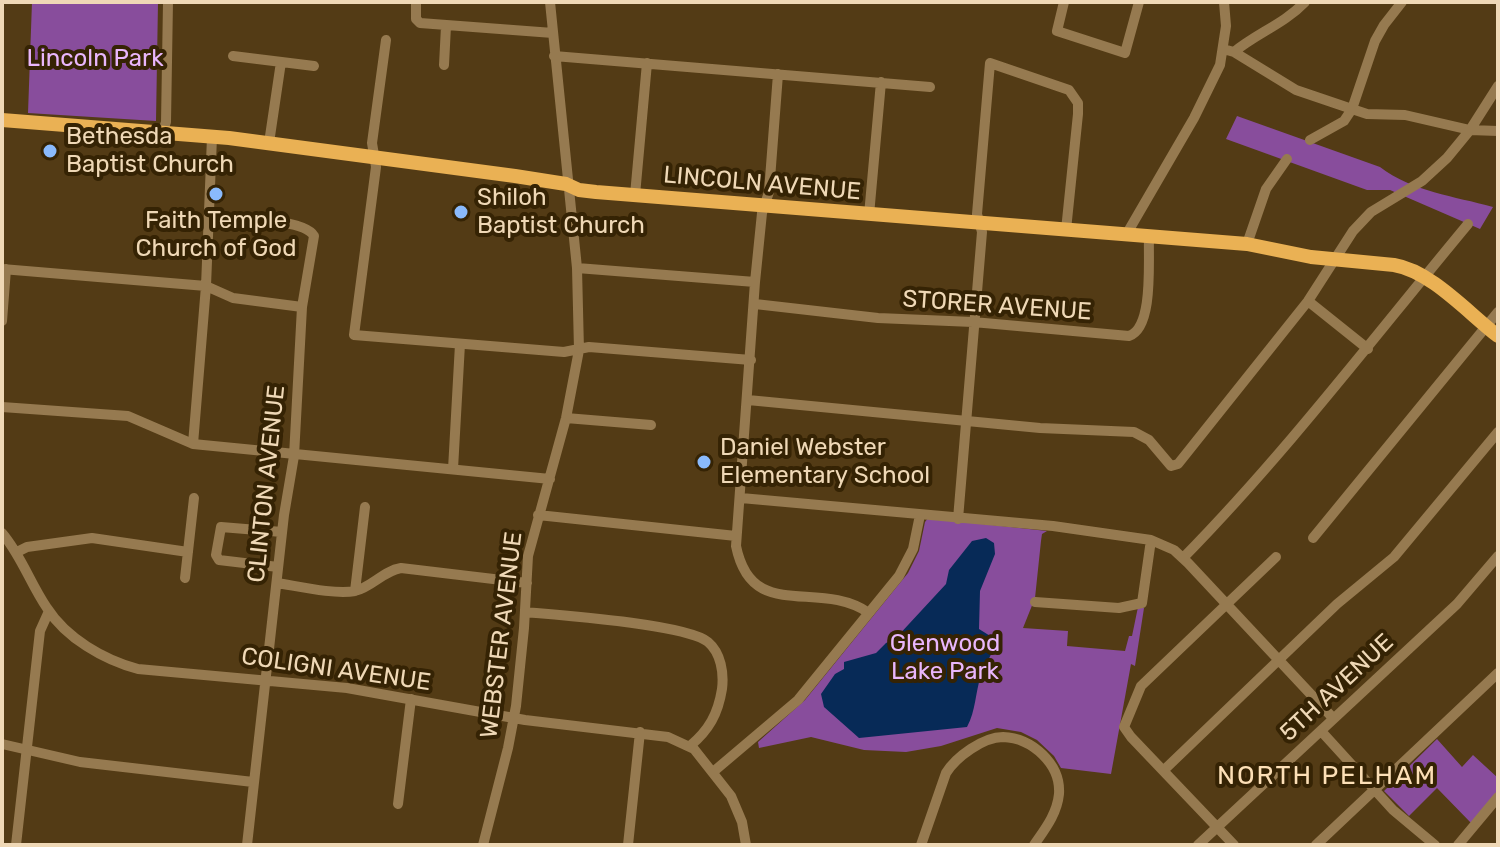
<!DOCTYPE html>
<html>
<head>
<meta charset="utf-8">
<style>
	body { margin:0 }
	#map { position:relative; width:1500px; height:847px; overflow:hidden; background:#533b15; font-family:Rubik,sans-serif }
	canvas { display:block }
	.frame { position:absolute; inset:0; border:4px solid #efd8b6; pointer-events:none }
</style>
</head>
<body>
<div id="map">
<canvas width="1500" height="847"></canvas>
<div class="frame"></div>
</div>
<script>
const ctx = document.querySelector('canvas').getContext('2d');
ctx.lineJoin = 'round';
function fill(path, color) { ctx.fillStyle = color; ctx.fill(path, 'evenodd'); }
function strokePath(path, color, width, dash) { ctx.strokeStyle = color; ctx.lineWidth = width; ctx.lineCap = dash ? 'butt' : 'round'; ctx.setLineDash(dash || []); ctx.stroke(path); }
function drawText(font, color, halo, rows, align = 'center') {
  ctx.font = font + ' Rubik,sans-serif'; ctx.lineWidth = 8; ctx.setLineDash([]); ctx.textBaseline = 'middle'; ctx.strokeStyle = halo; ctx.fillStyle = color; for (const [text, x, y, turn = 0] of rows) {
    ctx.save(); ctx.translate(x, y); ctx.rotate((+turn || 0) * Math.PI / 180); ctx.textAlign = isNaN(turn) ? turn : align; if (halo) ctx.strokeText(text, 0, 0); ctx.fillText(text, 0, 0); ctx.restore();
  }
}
fill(new Path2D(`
	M32,2H158L156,121L28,113Z
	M1237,116L1380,167C1413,192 1454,196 1493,207L1480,229L1390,190H1367L1226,139Z
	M928,518L1047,531L1042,534L1041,541L1035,598L1023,628L1068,631L1067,646L1125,651L1129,636H1132L1138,607L1144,608L1135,666L1131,664L1111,774L1061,768L1054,756L1037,740L1021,732L997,728L941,746L906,752L864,750L811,737L759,748L758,742L805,700L908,573L919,551L925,522Z
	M1437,739L1462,767L1473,755L1498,778V794L1472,824L1437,788L1409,816L1384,791Z`), '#884d9c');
fill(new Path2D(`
	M986,538L994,543L995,554L980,591L979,629L995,639C995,653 985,662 981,675C975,694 976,710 967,727L859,738L824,707L821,694L835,674L844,669V662L876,653L886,643L896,638L946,584L949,570L972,541Z`), '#072a57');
strokePath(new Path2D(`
	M416,2V19L420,23L553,33
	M1064,2L1057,31L1125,53L1139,2
	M386,40L372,143L376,167L354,335L564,352L589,347L751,360
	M1223,49L1234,52L1296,90L1352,109L1367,114L1405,115L1470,130L1498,131
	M1234,52C1257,33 1284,24 1305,2
	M233,56L314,66
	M554,56L930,87
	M444,65L446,26
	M778,74L769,192L762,213L755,282L736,546C752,624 818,578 869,613
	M163,131L166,122L168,2
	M1310,140L1344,121L1352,109L1375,41L1384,25L1402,2
	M269,143L281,62
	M635,195L647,63
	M869,215L881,82
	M209,217C230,218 304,218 314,236L302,307L294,456L284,515L247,845
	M1126,235L1194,118L1220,65L1226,26L1224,2
	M1247,244L1266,189L1287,159
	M577,268L755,282
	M2,269L206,286L233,298L302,307
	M1308,301L1368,349
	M755,304L878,318L973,322L1129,336C1154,328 1148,260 1149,237
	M2,321L6,269
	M748,400L1040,428L1134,432L1149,440L1171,466L1178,464L1308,301L1353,231L1371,212L1422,181L1447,158L1470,130L1498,86
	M2,407L128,416L193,444L550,479
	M566,418L651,425
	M193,444L206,286L212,137
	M453,469L460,344
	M741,498L1053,526L1151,540L1174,550L1188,563L1333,718
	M538,515L736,536
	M958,519L982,232L977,214L990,63L1069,90L1078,103V114L1066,230
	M2,533C21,555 30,583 47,608C66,638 104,660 138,669L347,688L525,720L668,737L694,749L731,796L742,822L746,845
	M1313,538L1498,312
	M17,552L27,547L92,538L188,552
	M1183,558C1286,453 1374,337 1468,224
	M278,567L219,560L216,555L221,527L282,532
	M185,578L194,498
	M277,583C297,586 335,595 355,591C372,587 383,571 401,568L527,583
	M355,591L365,507
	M1035,602L1119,608L1142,603L1151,540
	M525,612C559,615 686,624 708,642C721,653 724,673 722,689C718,714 709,730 690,746
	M1321,731L1393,810L1435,845
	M2,744L80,762L253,782
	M1164,770L1337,604L1394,557L1498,432
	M713,772L798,700L899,576L913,549L920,515
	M398,804L411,699
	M16,845L40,631L49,611
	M483,845L508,748L516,706L524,628L528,556L566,418L579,350L577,268L550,2
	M628,845L640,732
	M921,845L946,773C956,757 983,737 1003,737C1032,738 1061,764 1059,794C1057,814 1045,829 1034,845
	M1198,845L1457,604L1498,556
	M1234,845L1131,737L1124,727L1141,686L1276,557
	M1316,845L1498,673
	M1458,845L1498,797`), '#967a50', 10);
strokePath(new Path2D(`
	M2,120L229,138L515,176L566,184L579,190L596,192L1247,244L1311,257L1394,265C1431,271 1468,313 1498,336`), '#eab154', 14);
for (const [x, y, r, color] of [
	[50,151,8,"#8abafc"],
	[216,194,8,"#8abafc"],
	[461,212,8,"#8abafc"],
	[704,462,8,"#8abafc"]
]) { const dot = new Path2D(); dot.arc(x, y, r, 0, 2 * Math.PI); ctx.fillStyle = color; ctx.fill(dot); strokePath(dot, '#352304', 3); }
drawText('24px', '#e9b6fc', '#352304', [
	["Lincoln Park",95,59],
	["Glenwood",945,644],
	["Lake Park",945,672]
]);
drawText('24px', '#efd8b6', '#352304', [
	["Bethesda",66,137],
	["Baptist Church",66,165],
	["Shiloh",477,198],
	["Baptist Church",477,226],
	["Faith Temple",216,221,"center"],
	["Church of God",216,249,"center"],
	["Daniel Webster",720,448],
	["Elementary School",720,476]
], 'left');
drawText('24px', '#efd8b6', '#352304', [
	["LINCOLN AVENUE",762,184,5],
	["STORER AVENUE",997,306,4],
	["CLINTON AVENUE",267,484,-84],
	["WEBSTER AVENUE",502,635,-83],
	["COLIGNI AVENUE",336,670,8],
	["5TH AVENUE",1337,688,-43]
]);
ctx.letterSpacing = '2px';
drawText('26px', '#fcdfb6', '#352304', [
	["NORTH PELHAM",1327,776]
]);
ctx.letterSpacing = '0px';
</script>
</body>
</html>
